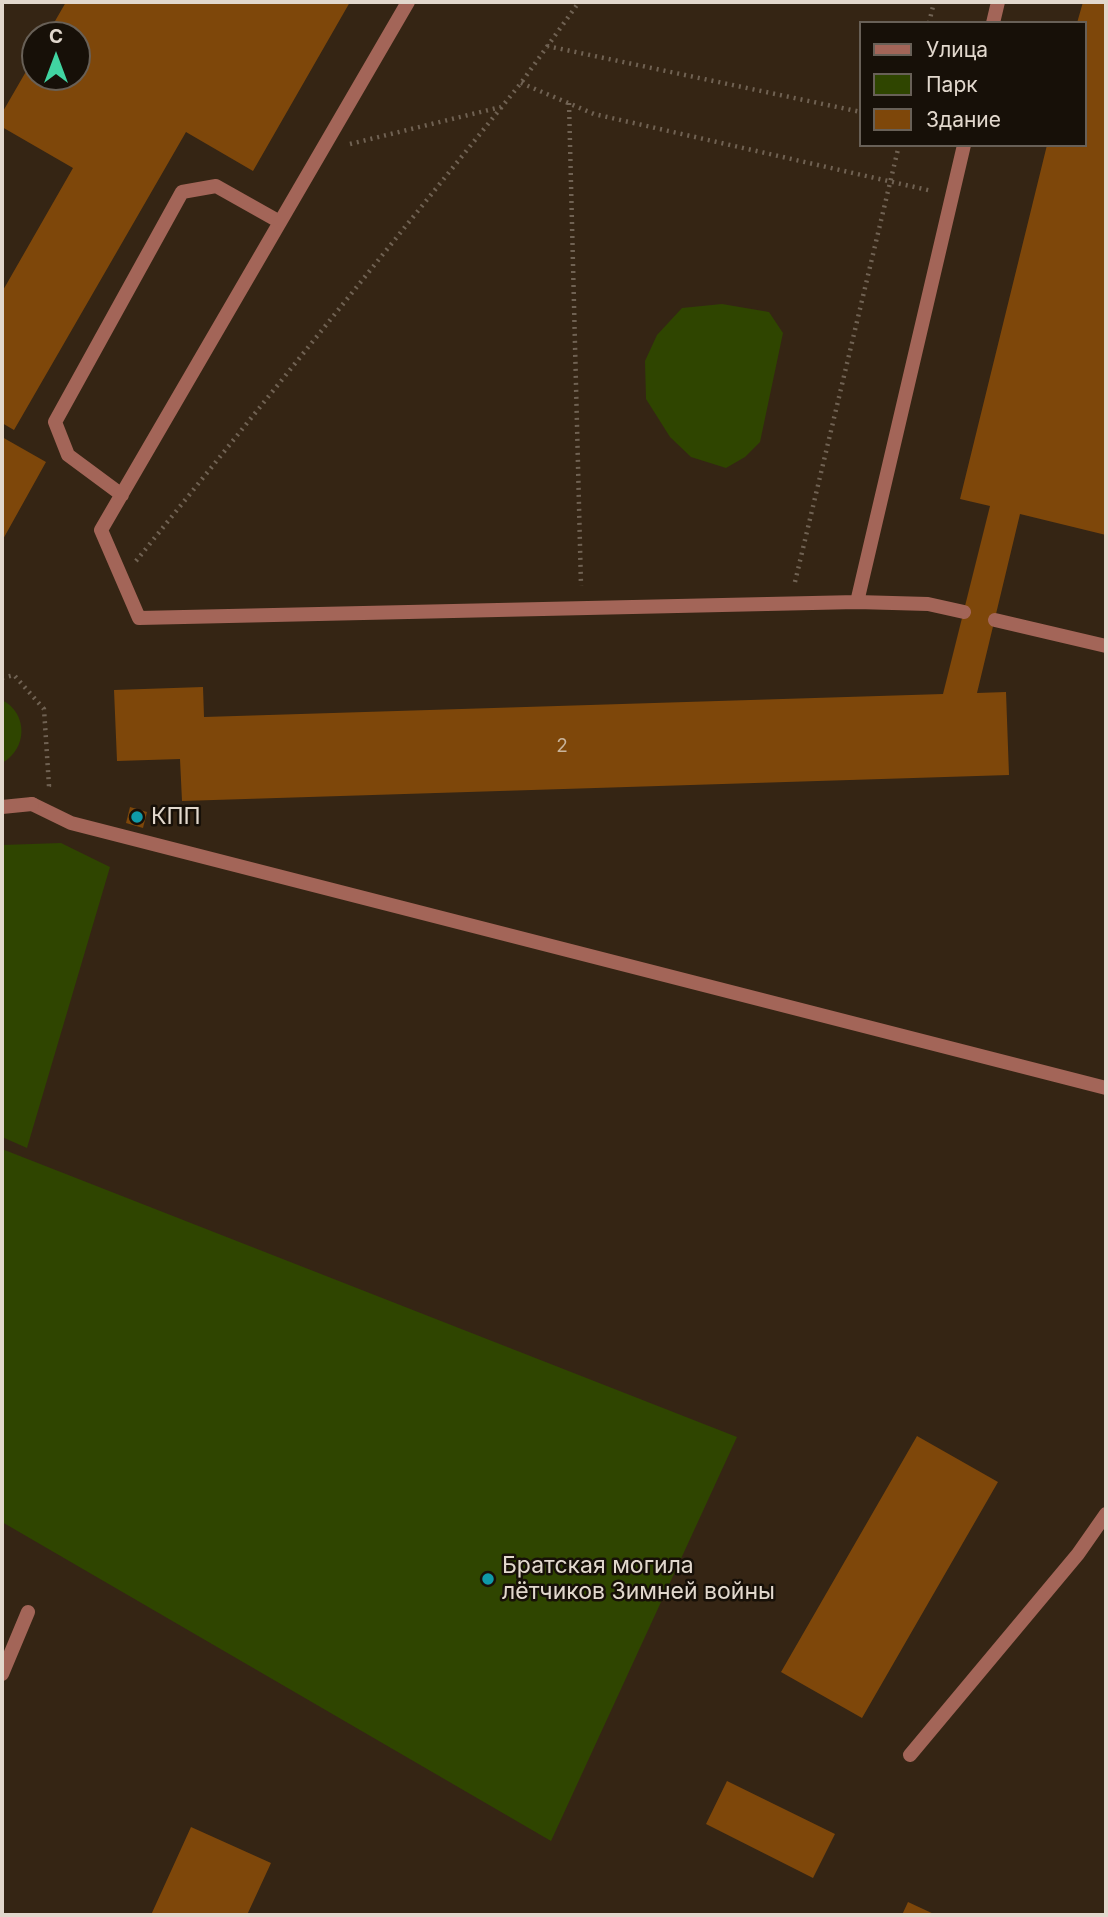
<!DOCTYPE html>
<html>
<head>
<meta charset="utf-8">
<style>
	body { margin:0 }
	#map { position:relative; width:1108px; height:1917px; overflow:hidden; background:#352514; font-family:Inter,sans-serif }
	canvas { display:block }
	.frame { position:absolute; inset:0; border:4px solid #e2d8cd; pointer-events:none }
	.legend { position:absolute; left:859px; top:21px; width:228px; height:126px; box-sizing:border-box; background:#171008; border:2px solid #686057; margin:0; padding:9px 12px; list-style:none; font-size:21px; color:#e2d8cd }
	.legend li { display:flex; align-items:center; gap:14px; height:35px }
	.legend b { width:35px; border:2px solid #686057 }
	.north { position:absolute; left:21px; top:21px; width:70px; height:70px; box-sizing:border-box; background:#171008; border:2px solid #686057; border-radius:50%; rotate:0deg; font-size:19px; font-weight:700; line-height:28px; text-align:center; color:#e2d8cd }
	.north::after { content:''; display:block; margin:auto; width:24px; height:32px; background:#41d4a1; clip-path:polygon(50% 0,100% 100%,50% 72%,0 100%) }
</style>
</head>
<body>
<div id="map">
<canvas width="1108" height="1917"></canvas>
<div class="frame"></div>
<ul class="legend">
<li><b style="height:9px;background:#a36558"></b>Улица</li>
<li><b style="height:19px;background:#2f4500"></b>Парк</li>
<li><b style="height:19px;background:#7e470a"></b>Здание</li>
</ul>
<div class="north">С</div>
</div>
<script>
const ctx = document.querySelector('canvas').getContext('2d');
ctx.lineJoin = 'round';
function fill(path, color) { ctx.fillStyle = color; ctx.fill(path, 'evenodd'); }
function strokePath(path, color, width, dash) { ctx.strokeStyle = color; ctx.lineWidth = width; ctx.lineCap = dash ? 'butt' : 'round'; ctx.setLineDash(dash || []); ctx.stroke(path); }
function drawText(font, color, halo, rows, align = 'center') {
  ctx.font = font + ' Inter,sans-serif'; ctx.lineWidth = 5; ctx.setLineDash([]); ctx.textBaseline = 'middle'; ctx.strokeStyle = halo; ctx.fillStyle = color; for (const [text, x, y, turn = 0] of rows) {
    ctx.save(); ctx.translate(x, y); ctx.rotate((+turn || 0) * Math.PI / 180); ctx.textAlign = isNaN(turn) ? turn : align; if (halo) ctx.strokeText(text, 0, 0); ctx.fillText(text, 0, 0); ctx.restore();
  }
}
fill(new Path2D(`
	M722,304L769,312L783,333L760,442L745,457L726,468L691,457L670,437L646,399L645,361L657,335L682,308Z
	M2,700C28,713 28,749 2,763Z
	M61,843L110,867L27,1148L2,1137V845Z
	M2,1149L737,1437L551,1841L2,1522Z`), '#2f4500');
fill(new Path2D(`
	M66,2H350L253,171L186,132L14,430L2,423V292L73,168L2,127V113L35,56V77H77V35H47Z
	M1083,2H1106V535L1020,514L977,693L1006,692L1009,775L182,801L180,759L117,761L114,690L203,687L204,717L943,694L990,506L960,499L1047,145H1085V23H1077Z
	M2,437L46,462L2,541Z
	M130,807L147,812L143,828L126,823Z
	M917,1436L998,1482L862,1718L781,1672Z
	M727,1781L835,1834L813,1878L706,1824Z
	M191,1827L271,1863L247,1915H151Z
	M908,1902L936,1915H902Z`), '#7e470a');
strokePath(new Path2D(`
	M929,23L934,2
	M547,46L861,112
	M521,83L594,114L932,191
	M569,103L581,586
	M350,144L501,107
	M136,561L521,83L579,2
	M795,582L899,145
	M2,678L14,675L44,709L49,786L47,789`), '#706253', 4.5, [2, 5]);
strokePath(new Path2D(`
	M408,2L101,530L139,618L857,602L928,604L964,612
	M993,23L998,2
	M122,495L68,455L55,422L182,192L216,186L280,222
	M857,602L964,145
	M995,620L1106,646
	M32,804L71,823L1106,1088
	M2,1674L28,1612
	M910,1755L1078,1554L1106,1514`), '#a36558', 14);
strokePath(new Path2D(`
	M2,807L32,804`), '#a36558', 14);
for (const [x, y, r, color] of [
	[137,817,7,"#0f9aa8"],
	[488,1579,7,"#0f9aa8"]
]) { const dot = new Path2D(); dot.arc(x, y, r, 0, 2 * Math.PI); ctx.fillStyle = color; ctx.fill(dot); strokePath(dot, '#171008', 2.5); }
drawText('19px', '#c9b49c', null, [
	["2",562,746]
]);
drawText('23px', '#e2d8cd', '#171008', [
	["КПП",151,817],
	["Братская могила",502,1566],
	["лётчиков Зимней войны",502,1592]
], 'left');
</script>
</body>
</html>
